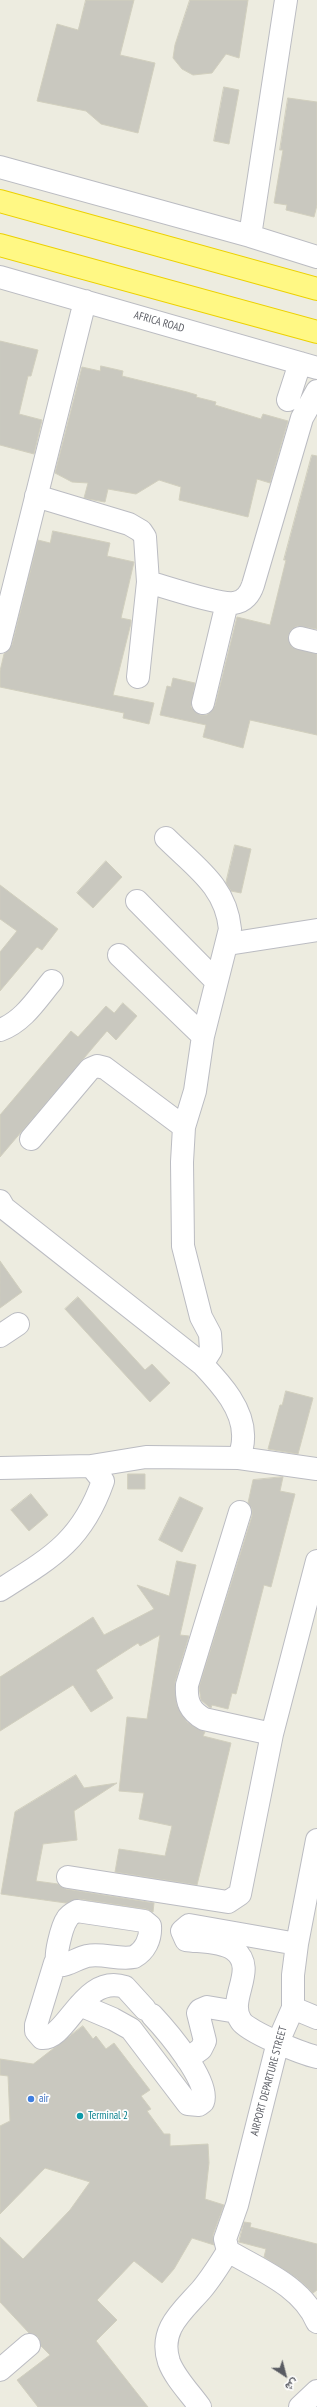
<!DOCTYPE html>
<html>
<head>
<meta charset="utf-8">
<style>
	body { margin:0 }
	#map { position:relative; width:317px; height:2407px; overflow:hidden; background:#edece0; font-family:"PT Sans Narrow",Vazirmatn,sans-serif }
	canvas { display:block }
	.north { position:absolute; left:265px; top:2355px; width:40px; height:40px; -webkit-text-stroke:3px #fff; paint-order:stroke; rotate:144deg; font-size:11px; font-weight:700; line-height:16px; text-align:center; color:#595b62 }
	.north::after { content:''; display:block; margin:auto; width:14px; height:18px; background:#595b62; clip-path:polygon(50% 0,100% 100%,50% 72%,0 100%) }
</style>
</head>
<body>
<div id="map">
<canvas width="317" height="2407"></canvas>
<div class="north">ش</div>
</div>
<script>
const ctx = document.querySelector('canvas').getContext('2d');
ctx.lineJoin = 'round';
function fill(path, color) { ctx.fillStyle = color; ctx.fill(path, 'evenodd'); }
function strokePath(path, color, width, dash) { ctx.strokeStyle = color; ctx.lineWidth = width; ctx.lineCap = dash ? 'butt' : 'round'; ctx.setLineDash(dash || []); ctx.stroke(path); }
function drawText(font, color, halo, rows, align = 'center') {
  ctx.font = font + ' "PT Sans Narrow",sans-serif'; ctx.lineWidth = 3.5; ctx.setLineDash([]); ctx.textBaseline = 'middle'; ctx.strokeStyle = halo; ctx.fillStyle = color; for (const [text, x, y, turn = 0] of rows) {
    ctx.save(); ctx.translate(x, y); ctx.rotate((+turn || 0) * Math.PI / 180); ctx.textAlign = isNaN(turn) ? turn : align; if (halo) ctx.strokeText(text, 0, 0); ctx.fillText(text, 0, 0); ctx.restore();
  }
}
const building = new Path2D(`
	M86,0H134L120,55L155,63L138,133L101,124L86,111L37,101L57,24L78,30Z
	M190,0H248L239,58L226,54L212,73L193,75L182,69L173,58L175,45Z
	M224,87L239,90L229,144L214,141Z
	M288,98L317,102V205L314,217L286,210L287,205L274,203L283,150H280Z
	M0,341L38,350L31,376H28L19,414L42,420L34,454L0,445Z
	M101,366L123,371L122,376L187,392L197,395L196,397L216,402L215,405L261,419L263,414L288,421L270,483L257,479L248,517L179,500L181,487L159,480L136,494L108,489L105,502L88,499L84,498L88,483L72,482L55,473L82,367L100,371Z
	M312,455L317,456V629L297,626L291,630L288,636L292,647L317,654V735L250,720L243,748L203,737L206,725L160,715L167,686L171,687L173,678L195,683L191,707L200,715H207L215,706L237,617L270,625L286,560H284Z
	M53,531L110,543L107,556L134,562L121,618L131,620V623L113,695L154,703L149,724L123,718L124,713L0,687V671L4,654L12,645L38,540L50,543Z
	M235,845L251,849L241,893L231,891L226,883Z
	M106,861L122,877L93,908L77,893Z
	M0,885L58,929L42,950L37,947L0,991V952L17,931L0,919Z
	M123,1003L137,1016L116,1040L107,1031L0,1157V1115L71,1031L78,1037L106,1006L114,1013Z
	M0,1261L22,1292L0,1308Z
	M78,1297L145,1370L152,1364L170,1383L150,1402L65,1309Z
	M286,1391L313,1398L298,1454L268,1449L280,1405H282Z
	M128,1474H145V1489H128Z
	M283,1477L280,1491L295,1494L271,1587L264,1585L236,1694L232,1693L228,1709L212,1705L211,1708L209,1707L201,1700L199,1687L252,1516V1509L248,1503L253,1480Z
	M31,1494L48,1515L29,1531L11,1510Z
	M180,1497L203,1508L182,1552L159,1540Z
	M177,1561L196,1565L180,1635L189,1636L175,1682L177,1705L187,1722L205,1732L203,1736L231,1743L197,1885L115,1872L119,1849L165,1856L172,1826L139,1819L144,1793L119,1791L127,1717L147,1719L160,1635L140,1646L138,1643L96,1670L113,1698L91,1712L73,1685L0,1731V1677L93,1617L104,1635L154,1609L137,1585L169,1596Z
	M76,1775L84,1788L117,1783L74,1811L77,1840L43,1844L36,1881L58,1884L66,1889L154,1903L153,1912L146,1909L79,1899L66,1903L1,1894L15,1812Z
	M83,2026L93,2039L96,2036L106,2049L114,2043L150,2090L141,2096L151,2109L147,2111L164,2134H170V2146L208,2144L209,2163L205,2199L224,2205L213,2235L214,2245L192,2238L174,2269L162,2283L134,2261L97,2300L117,2320L96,2341L148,2407H38L17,2380L50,2355L41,2346L38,2337L29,2333L0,2302V2237L23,2259L70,2210L90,2182L45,2168L0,2214V2126L10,2121L8,2076L0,2075V2059L33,2064Z
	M244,2222L251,2223L250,2227L317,2244V2290L313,2293L298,2279L264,2257L266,2249L239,2242Z`);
fill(building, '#c9c8bf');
strokePath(building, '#d1cfbe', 1);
const minor = new Path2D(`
	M0,167L250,236L317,257
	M250,236L286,0
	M0,277L317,368
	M288,400L300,363
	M36,496L129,524L141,531L145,537L148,582L138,677
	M148,582C166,587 219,605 234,603C244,602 250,594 253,585L302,418L317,391
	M300,638L317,642
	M0,642L85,301
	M203,703L227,603
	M166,838C195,867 226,886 230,929L203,1036L195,1091L184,1127L182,1162L183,1246L201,1317L210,1334L211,1350L202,1364
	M137,901L215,980
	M228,944L317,930
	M119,955L203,1036
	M0,1030C23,1022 37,999 52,981
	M31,1139L90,1069L97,1066L105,1068L184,1127
	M0,1201L4,1208L202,1364C221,1384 245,1410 243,1439C243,1445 241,1452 239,1458
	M0,1336L18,1324
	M0,1468L91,1466L146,1457L239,1458L317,1469
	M240,1512L187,1685C186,1702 190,1711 204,1719L272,1734
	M0,1590C51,1558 82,1541 103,1481L91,1466
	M68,1877L228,1902L240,1894L272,1734L317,1561
	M77,1911L144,1921L150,1926C151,1939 145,1951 134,1957C118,1960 103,1953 87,1956C78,1958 65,1967 58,1965C53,1960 62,1926 67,1919C69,1915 73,1913 77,1911Z
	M297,1944L189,1925L182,1931L186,1940C200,1942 222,1941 234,1950C259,1969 226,1999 241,2021C248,2032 303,2054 317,2057
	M55,1963L36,2025V2031L42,2038C67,2040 83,1973 125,1987L145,2009
	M80,2005L113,2019L131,2029L188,2104L199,2105L203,2102C211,2082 166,2030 152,2015
	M293,2008L317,2018
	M187,2059L201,2049L205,2041L198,2013L200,2010L207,2007L237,2012
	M228,2251C260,2270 302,2286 317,2322
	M0,2370L29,2345
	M200,2407C190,2393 175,2378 169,2362C158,2329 183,2311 202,2289C212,2277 220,2264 228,2251L225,2239L237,2205L278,2042L293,2008V1975L297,1944L317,1840
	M300,2407L317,2391`);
const highway = new Path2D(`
	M0,201L317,289
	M0,245L317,332`);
strokePath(minor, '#bbbcc2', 24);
strokePath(highway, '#ecd100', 24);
strokePath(minor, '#fff', 22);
strokePath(highway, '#fff884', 22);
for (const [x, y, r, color] of [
	[31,2099,4,"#3f7fe0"],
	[80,2116,4,"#0f9aa8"]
]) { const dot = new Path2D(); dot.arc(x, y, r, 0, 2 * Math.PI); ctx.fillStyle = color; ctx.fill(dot); strokePath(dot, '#fff', 1.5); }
drawText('11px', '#595b62', '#fff', [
	["AFRICA ROAD",159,322,16],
	["AIRPORT DEPARTURE STREET",269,2081,-75]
]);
drawText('11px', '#366cbe', '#fff', [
	["air",39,2099]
], 'left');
drawText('11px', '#0d838f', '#fff', [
	["Terminal 2",88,2116]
], 'left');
</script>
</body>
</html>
